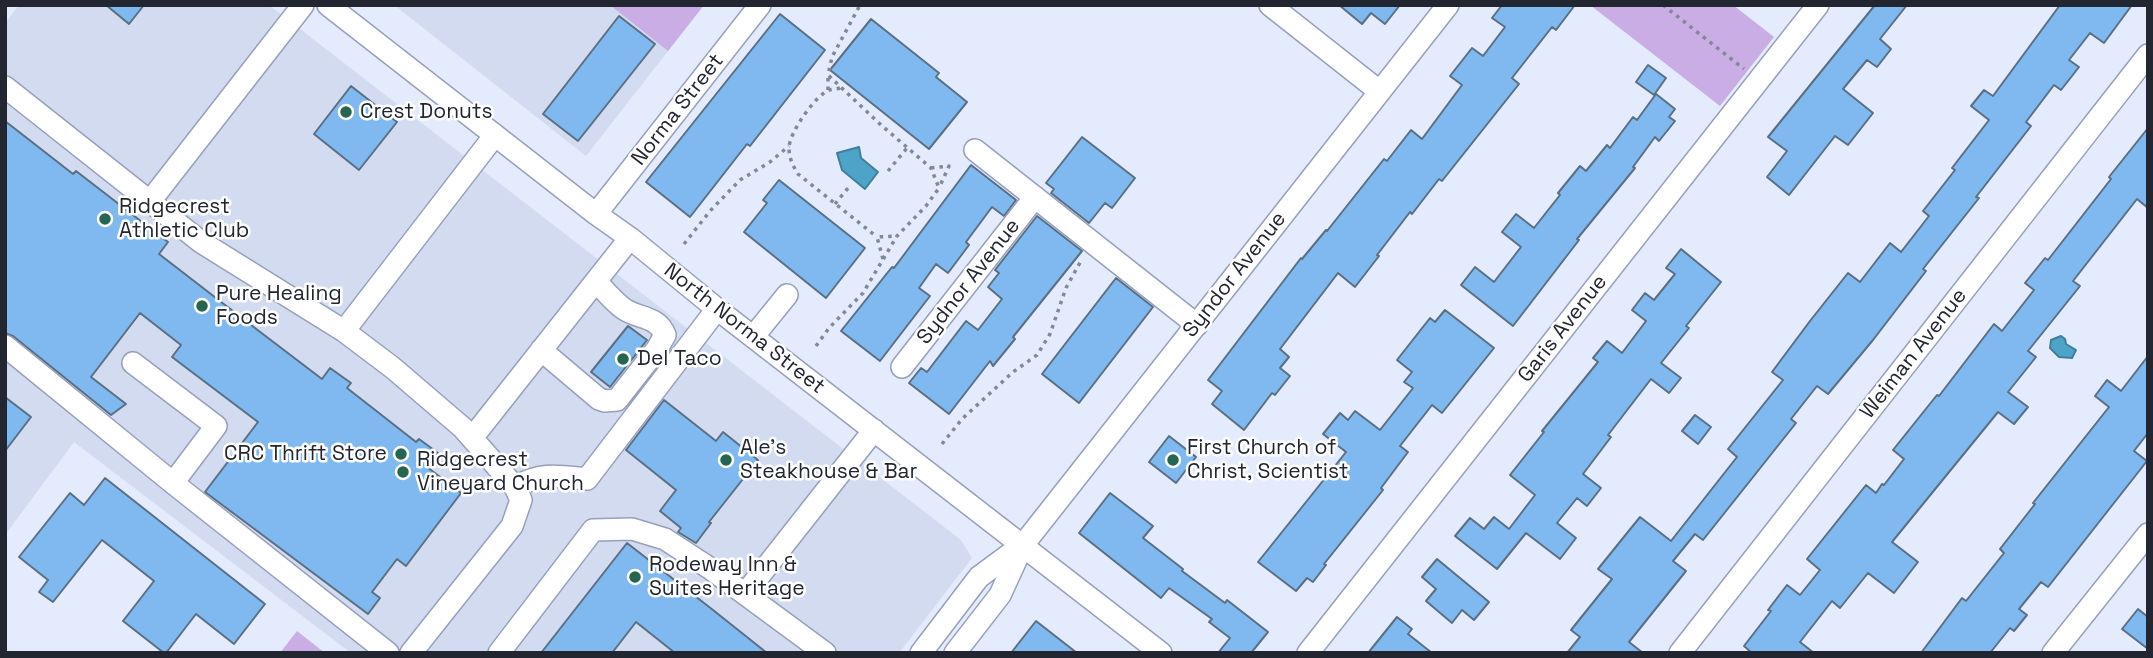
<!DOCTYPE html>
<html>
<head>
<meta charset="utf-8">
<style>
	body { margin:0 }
	#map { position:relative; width:2153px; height:658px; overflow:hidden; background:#e4ebfd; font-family:"Space Grotesk",sans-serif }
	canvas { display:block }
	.frame { position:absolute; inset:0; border:7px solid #222631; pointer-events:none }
</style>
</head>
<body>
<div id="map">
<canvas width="2153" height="658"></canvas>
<div class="frame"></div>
</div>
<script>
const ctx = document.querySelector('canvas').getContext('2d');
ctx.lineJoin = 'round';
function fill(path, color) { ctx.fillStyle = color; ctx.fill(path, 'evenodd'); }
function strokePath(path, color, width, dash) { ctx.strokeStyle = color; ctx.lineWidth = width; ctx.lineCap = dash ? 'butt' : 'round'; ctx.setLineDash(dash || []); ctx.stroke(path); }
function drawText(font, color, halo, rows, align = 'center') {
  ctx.font = font + ' "Space Grotesk",sans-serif'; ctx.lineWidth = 5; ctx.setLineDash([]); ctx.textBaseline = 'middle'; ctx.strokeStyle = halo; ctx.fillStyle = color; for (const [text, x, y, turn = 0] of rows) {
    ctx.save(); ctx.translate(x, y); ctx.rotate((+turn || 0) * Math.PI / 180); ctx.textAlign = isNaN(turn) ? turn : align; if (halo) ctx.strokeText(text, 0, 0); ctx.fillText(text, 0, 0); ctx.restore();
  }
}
fill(new Path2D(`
	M19,5H269L961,540L972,558L899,653H351L74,442L5,535V23Z
	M394,5H704L586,156Z`), '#d3dbf0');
fill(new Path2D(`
	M610,5H704L668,51Z
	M1590,5H1733L1774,37L1720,106Z
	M297,631L325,653H280Z`), '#c9ade4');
const water = new Path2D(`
	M859,147L861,158L878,172L865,189L842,170L837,153Z
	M2061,336L2065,339L2066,344L2076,350L2072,358L2059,357L2050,348L2051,340Z`);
fill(water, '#4ea4c8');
strokePath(water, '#417e9b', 2);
const building = new Path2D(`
	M106,5H144L129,24Z
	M1339,5H1400L1385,24L1371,13L1362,24Z
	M1502,5H1575L1556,30L1552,27L1512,78L1519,84L1442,181L1439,179L1412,214L1410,212L1377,255L1379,256L1355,287L1338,273L1280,349L1289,357L1280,368L1290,376L1275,395L1272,393L1244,430L1212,404L1222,391L1208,380L1301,258L1302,259L1326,230L1327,231L1384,159L1387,161L1411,130L1422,139L1462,85L1450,76L1472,48L1483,56L1505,27L1492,18Z
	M1875,5H1907L1880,39L1891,49L1877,67L1867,60L1843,89L1873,113L1848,145L1835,136L1789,195L1767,177L1787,151L1768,137Z
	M2060,5H2132L2104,43L2090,33L2069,60L2079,67L2061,90L2054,85L2026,122L2031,126L1976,197L1979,198L1923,269L1926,271L1873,340L1828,394L1817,386L1791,419L1796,423L1703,540L1695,534L1673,561L1686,571L1629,642L1643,653H1567L1580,637L1571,630L1612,579L1598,569L1640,517L1671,541L1737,457L1728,449L1783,380L1772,372L1810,321L1848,273L1860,282L1890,243L1901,252L1929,216L1923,211L1955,170L1952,168L1989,120L1971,106L1984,90L1993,96Z
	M780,14L825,50L750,146L747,144L690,217L646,182Z
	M619,16L655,44L578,141L543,114Z
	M871,19L939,73L936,77L967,102L929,149L830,70Z
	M1648,65L1666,78L1654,95L1636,82Z
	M351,86L397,122L359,170L314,134Z
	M1656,94L1675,109L1669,117L1675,121L1659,141L1655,137L1633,167L1635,168L1577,239L1579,240L1513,326L1461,285L1475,267L1494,282L1521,247L1502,232L1516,214L1534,228L1560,195L1558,193L1580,166L1586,171L1607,145L1610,148L1633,117L1637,120Z
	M5,121L73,174L76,171L168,242L159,254L251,325L322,379L330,368L351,383L347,388L416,442L419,439L438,453L427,467L461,493L406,566L397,559L372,592L380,598L368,614L205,492L258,422L172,357L181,345L140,313L91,377L126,404L111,415L13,336L5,333Z
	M2148,128V208L2137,199L2073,281L2080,286L2028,351L2036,357L2008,392L2028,407L2014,424L1998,412L1892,542L1918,562L1894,593L1868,573L1840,608L1832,601L1800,642L1814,653H1752L1744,646L1771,611L1768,610L1787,585L1800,595L1820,570L1807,559L1866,485L1876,493L1882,484L1884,485L1904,459L1893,450L1937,395L1939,396L1994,324L2002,331L2034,290L2025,283L2045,258L2048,260L2111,179L2109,177Z
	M1082,137L1135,178L1112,208L1105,203L1089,223L1051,193L1054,189L1046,183Z
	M971,165L1016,200L1004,216L992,207L966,242L969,245L948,273L936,264L919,288L930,296L880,361L841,331L892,267L894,268Z
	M779,180L865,248L826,298L744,232L767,203L763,200Z
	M1037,216L1082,251L1013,337L1015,339L993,366L990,361L949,414L909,383L921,368L927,372L966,321L978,330L1002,299L988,287L999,273L995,270Z
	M1681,249L1721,282L1686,326L1689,328L1661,363L1681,378L1669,393L1651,379L1608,435L1611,437L1583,474L1601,488L1587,506L1577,498L1557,523L1576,538L1560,559L1526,533L1497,569L1455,536L1470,518L1484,529L1494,517L1509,529L1535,495L1510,475L1544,432L1542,431L1598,362L1593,358L1607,341L1622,353L1646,321L1632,310L1645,293L1654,300L1675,274L1666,268Z
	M1116,278L1153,307L1079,403L1042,374Z
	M1445,310L1494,348L1442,413L1432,405L1400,446L1408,452L1381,488L1383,490L1324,564L1326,565L1313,582L1307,578L1296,591L1258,562L1346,452L1323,434L1340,413L1348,420L1355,411L1380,430L1413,388L1404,382L1412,372L1397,360L1430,318L1435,322Z
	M628,326L647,340L610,387L591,372Z
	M2148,356V433L2134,451L2147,461L2048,587L2041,582L2019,609L2027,615L2014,631L2010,628L1990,653H1921L1962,598L1966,601L2004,553L2000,549L2035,504L2033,503L2109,407L2095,396L2107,380L2121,391Z
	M5,397L31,417L5,451Z
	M664,400L716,441L723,432L758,460L709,522L711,523L696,543L678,532L681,528L660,511L676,490L626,450Z
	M1695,415L1711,427L1698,444L1682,431Z
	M1169,436L1196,457L1176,483L1149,462Z
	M105,478L265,604L234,644L196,614L166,653H164L123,621L154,581L102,540L53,602L39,592L48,580L19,557L70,493L84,505Z
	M1110,493L1153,526L1143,538L1183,569L1182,571L1225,603L1227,600L1268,632L1251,653H1218L1230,638L1209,622L1212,619L1169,588L1161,598L1079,533Z
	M627,543L713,610L767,653H675L636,622L612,653H541Z
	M1437,559L1489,602L1474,620L1462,610L1452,623L1426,601L1436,589L1422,577Z
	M2138,609L2148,617V649L2122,629Z
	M1397,617L1412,629L1408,634L1432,653H1368Z
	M1036,621L1077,653H1011Z`);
fill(building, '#80b9ef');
strokePath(building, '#5a6f84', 2);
const minor = new Path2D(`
	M328,5L596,214L630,238L717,309L1161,653
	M1270,5L1379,91
	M5,87L201,242L344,331L393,368L463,428L515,487L521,500L512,526L411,653
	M975,150L1197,325
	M151,200L303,5
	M596,214L760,5
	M344,331L495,135
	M753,337L787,295
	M5,346L173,483L388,653
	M541,350L599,399L605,401L617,400L657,349L665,335C658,316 639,319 624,309C613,301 605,291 596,281
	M133,363L216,426L173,483
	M902,367L1035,197
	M472,438L630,238
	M515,487C542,472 558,476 587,479L717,309
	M745,594L874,430
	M499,653L593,530L632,529L665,539L711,569L825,653
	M921,653L979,577L1021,546
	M955,653L1000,595L1023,545L1448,5
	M1308,653L1818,5
	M1680,653L2148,55
	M2053,653L2148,534`);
strokePath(minor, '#96a0bb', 24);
strokePath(new Path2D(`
	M1663,5L1744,69
	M840,88C837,89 833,89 829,90C815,96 789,133 789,148C789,158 793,166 798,174L877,237
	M828,90V75
	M931,168L949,166L939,188
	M888,171L907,148
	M835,204L848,188
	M684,244L710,211L740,180L770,162L789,146
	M883,259L877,237L897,236
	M816,346L829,328L863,293L897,236L926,206L939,188L931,168L881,125L828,75L832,57L860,5
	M942,444L962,419L1013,372L1037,355L1050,334L1066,288L1082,259`), '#828896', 3.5, [3.5, 5]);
strokePath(minor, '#fff', 21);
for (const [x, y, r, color] of [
	[346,112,7,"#266551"],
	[105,219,7,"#266551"],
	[202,306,7,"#266551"],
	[623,359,7,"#266551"],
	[401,454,7,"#266551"],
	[726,460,7,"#266551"],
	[1173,460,7,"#266551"],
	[403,472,7,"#266551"],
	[635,577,7,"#266551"]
]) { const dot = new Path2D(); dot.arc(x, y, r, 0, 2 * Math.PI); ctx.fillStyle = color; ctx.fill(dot); strokePath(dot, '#fff', 2.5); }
drawText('21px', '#222631', '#fff', [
	["Norma Street",678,110,-52],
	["Syndor Avenue",1235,275,-52],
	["Sydnor Avenue",969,282,-52],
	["North Norma Street",744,329,38],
	["Garis Avenue",1563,329,-52],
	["Weiman Avenue",1914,354,-52]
]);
drawText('21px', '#222631', '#fff', [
	["Crest Donuts",360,112],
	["Ridgecrest",119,207],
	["Athletic Club",119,231],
	["Pure Healing",216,294],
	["Foods",216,318],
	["Del Taco",637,359],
	["Ale's",740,448],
	["Steakhouse & Bar",740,472],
	["First Church of",1187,448],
	["Christ, Scientist",1187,472],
	["CRC Thrift Store",387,454,"right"],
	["Ridgecrest",417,460],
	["Vineyard Church",417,484],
	["Rodeway Inn &",649,565],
	["Suites Heritage",649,589]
], 'left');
</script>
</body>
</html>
